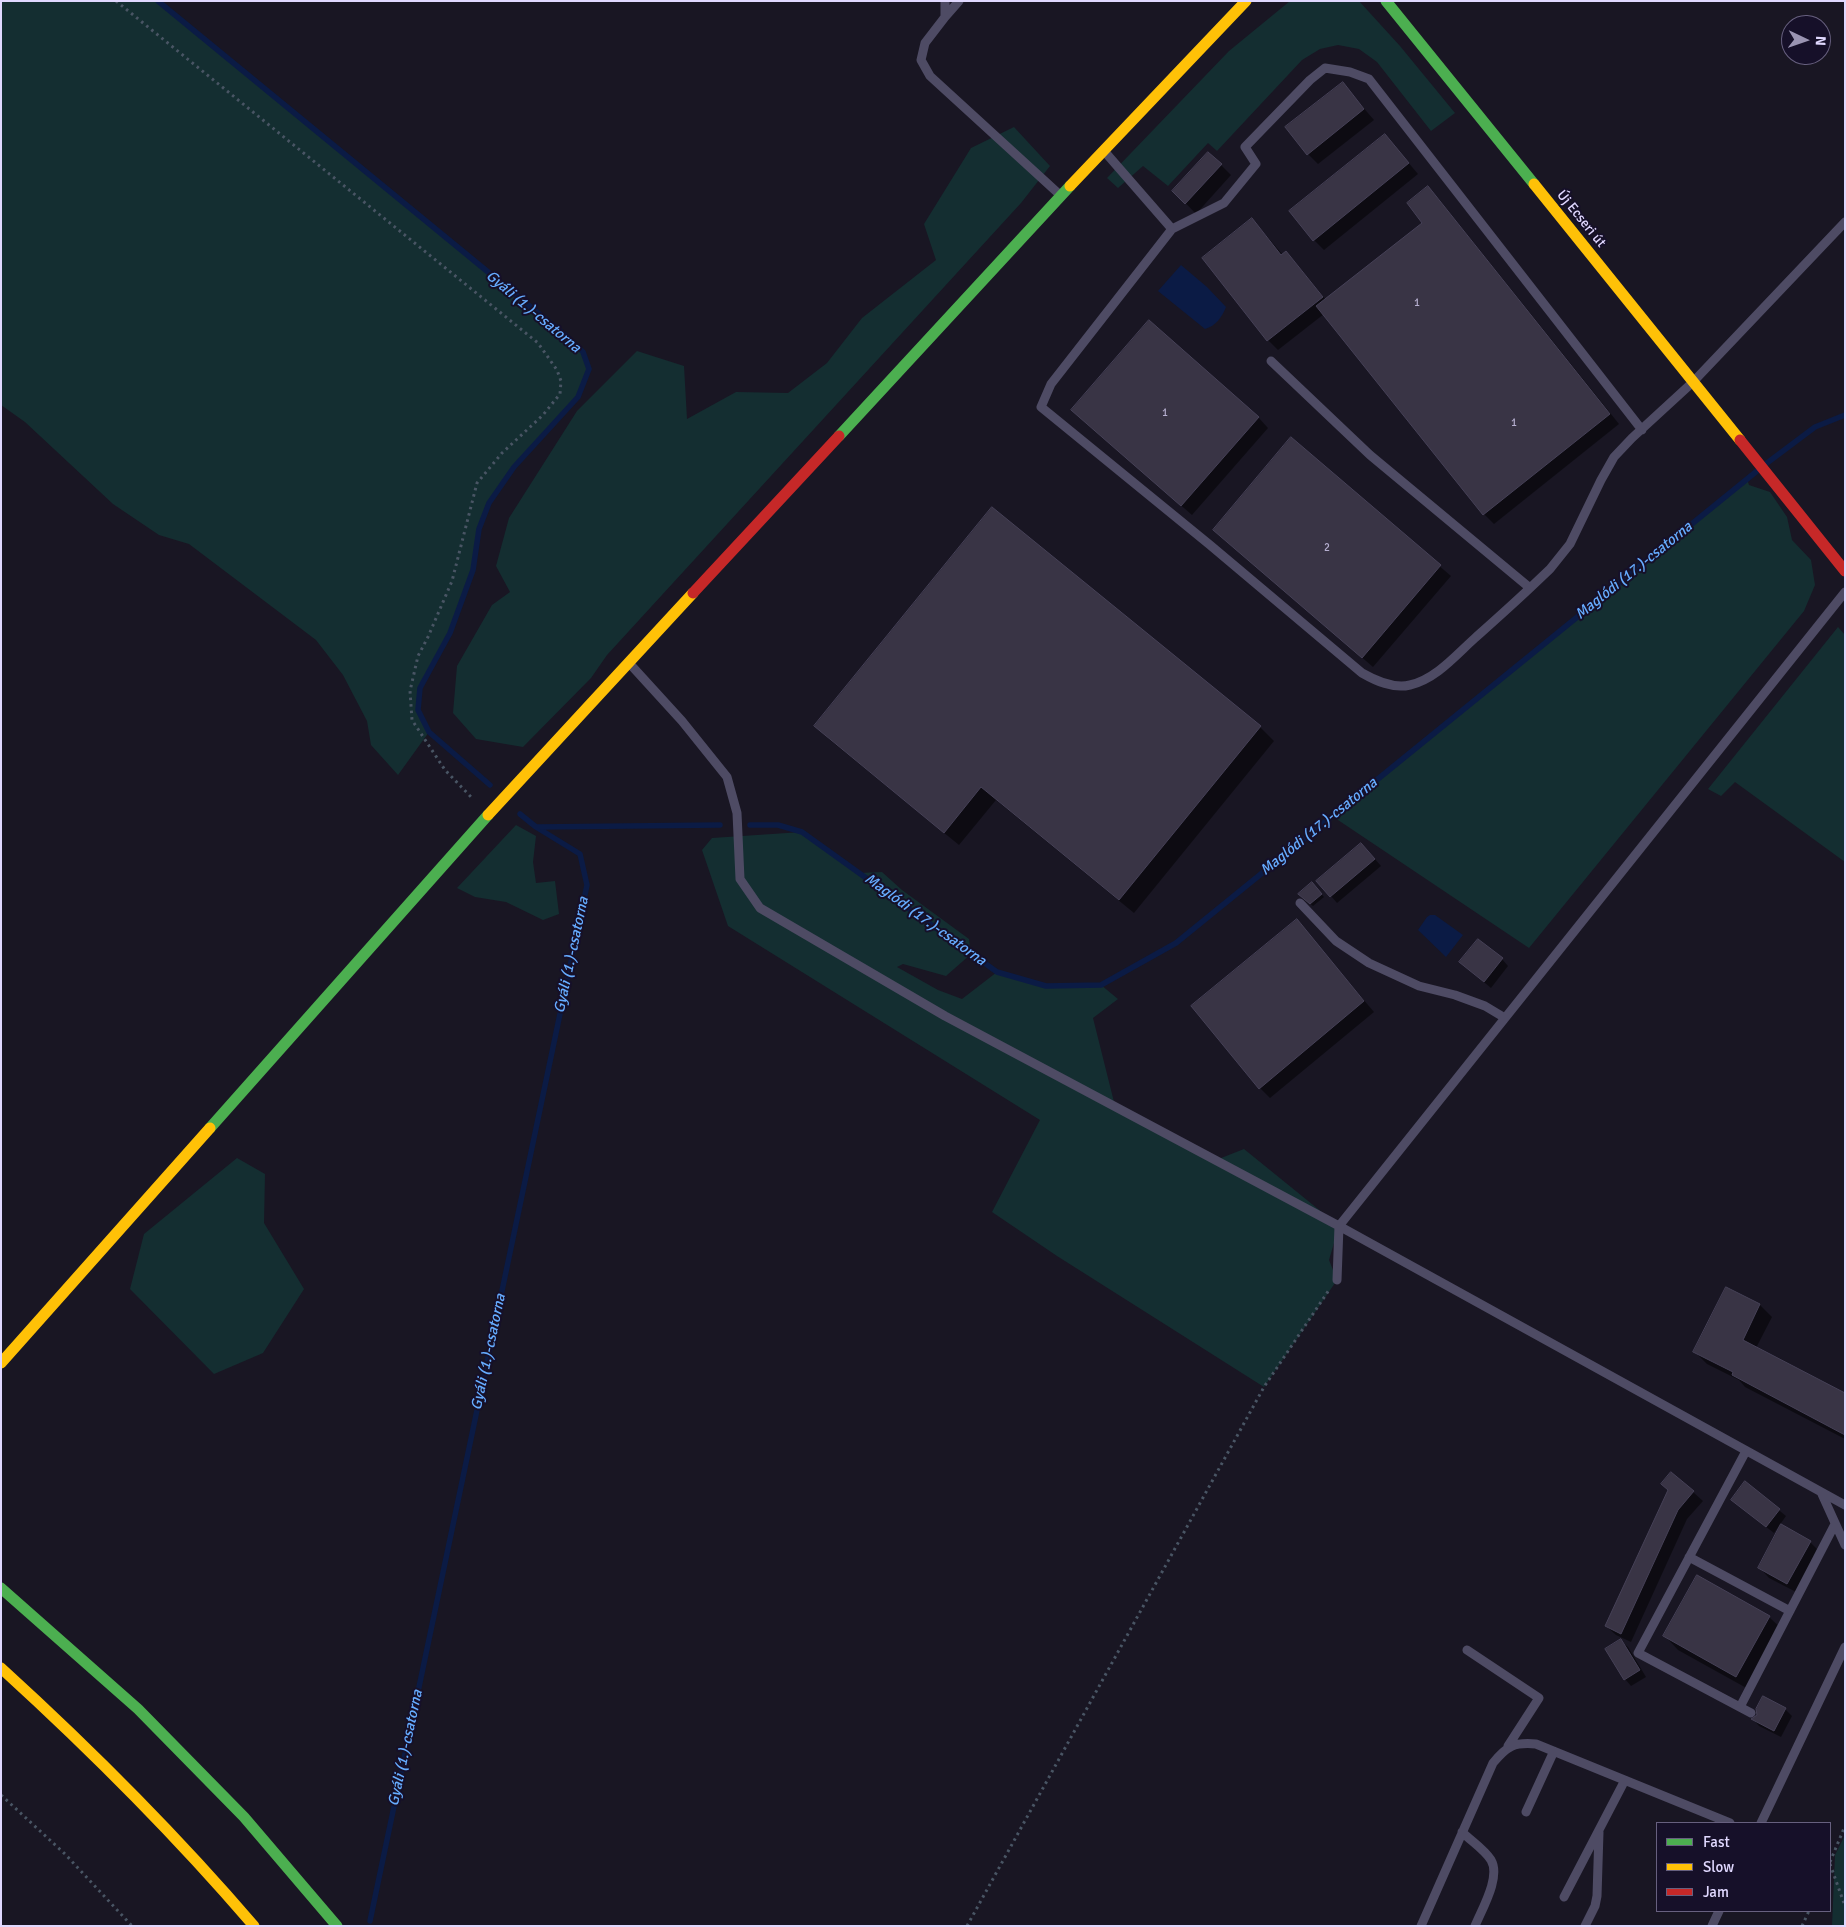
<!DOCTYPE html>
<html>
<head>
<meta charset="utf-8">
<style>
	body { margin:0 }
	#map { position:relative; width:1846px; height:1927px; overflow:hidden; background:#191623; font-family:Signika,sans-serif }
	canvas { display:block }
	.frame { position:absolute; inset:0; border:2px solid #e0d8ff; pointer-events:none }
	.legend { position:absolute; left:1656px; top:1822px; width:175px; height:90px; box-sizing:border-box; background:#161029; border:1px solid #67607f; margin:0; padding:6px 9px; list-style:none; font-size:15px; color:#e0d8ff }
	.legend li { display:flex; align-items:center; gap:10px; height:25px }
	.legend b { width:25px; border:1px solid #67607f }
	.north { position:absolute; left:1781px; top:15px; width:50px; height:50px; box-sizing:border-box; background:#161029; border:1px solid #67607f; border-radius:50%; rotate:93deg; font-size:14px; font-weight:700; line-height:20px; text-align:center; color:#e0d8ff }
	.north::after { content:''; display:block; margin:auto; width:18px; height:22px; background:#9a94b2; clip-path:polygon(50% 0,100% 100%,50% 72%,0 100%) }
</style>
</head>
<body>
<div id="map">
<canvas width="1846" height="1927"></canvas>
<div class="frame"></div>
<ul class="legend">
<li><b style="height:6px;background:#4caf50"></b>Fast</li>
<li><b style="height:6px;background:#ffc107"></b>Slow</li>
<li><b style="height:6px;background:#c62828"></b>Jam</li>
</ul>
<div class="north">N</div>
</div>
<script>
const ctx = document.querySelector('canvas').getContext('2d');
ctx.lineJoin = 'round';
function fill(path, color) { ctx.fillStyle = color; ctx.fill(path, 'evenodd'); }
function strokePath(path, color, width, dash) { ctx.strokeStyle = color; ctx.lineWidth = width; ctx.lineCap = dash ? 'butt' : 'round'; ctx.setLineDash(dash || []); ctx.stroke(path); }
function drawText(font, color, halo, rows, align = 'center') {
  ctx.font = font + ' Signika,sans-serif'; ctx.lineWidth = 4; ctx.setLineDash([]); ctx.textBaseline = 'middle'; ctx.strokeStyle = halo; ctx.fillStyle = color; for (const [text, x, y, turn = 0] of rows) {
    ctx.save(); ctx.translate(x, y); ctx.rotate((+turn || 0) * Math.PI / 180); ctx.textAlign = isNaN(turn) ? turn : align; if (halo) ctx.strokeText(text, 0, 0); ctx.fillText(text, 0, 0); ctx.restore();
  }
}
fill(new Path2D(`
	M1,1H158L566,336L583,352L589,369L578,397L514,467L489,503L479,529L473,570L450,633L420,688L418,710L429,732L398,775L371,745L367,721L343,675L316,640L189,544L159,535L113,504L25,422L1,405Z
	M1290,1H1359L1400,46L1455,113L1431,131L1377,62L1359,49L1338,45L1320,49L1302,60L1217,151L1208,143L1168,186L1143,166L1118,188L1107,178L1229,51Z
	M1014,127L1050,166L1021,203L607,655L591,678L523,747L476,739L453,713L457,666L492,605L510,592L496,566L509,518L577,411L637,351L684,366L687,419L736,392L788,393L827,363L862,318L936,260L924,224L971,148Z
	M1747,479L1749,485L1770,492L1787,517L1792,540L1811,560L1815,585L1804,611L1529,948L1332,816Z
	M1838,627L1845,635V862L1735,782L1721,796L1708,789Z
	M516,825L536,836L533,862L536,883L555,881L559,914L543,920L506,902L475,897L457,888Z
	M802,832L859,873L882,872L902,890L969,939L971,954L946,976L903,964L897,967L938,990L962,999L997,972L1046,986L1101,985L1118,999L1093,1018L1115,1106L1216,1160L1244,1149L1339,1226L1329,1260L1337,1280L1264,1387L1057,1256L992,1212L1040,1120L728,926L702,850L712,838Z
	M237,1158L265,1174L264,1223L304,1289L263,1353L214,1374L130,1289L144,1234Z
	M1845,1835V1926H1832L1835,1855Z`), '#142e31');
fill(new Path2D(`
	M1181,265L1207,287L1226,307C1222,317 1216,326 1205,329L1158,291Z
	M1430,915H1435L1463,935L1446,957L1418,930L1427,917Z`), '#0b1b45');
fill(new Path2D(`
	M1342,83L1374,120L1318,164L1308,154Z
	M1385,135L1418,174L1324,250L1314,240Z
	M1221,165L1231,175L1196,214L1174,191Z
	M1428,188L1438,198L1619,424L1494,524L1484,514L1324,314L1278,350L1268,340L1252,219L1283,255L1286,253L1296,263L1326,300L1424,223Z
	M1258,417L1268,428L1192,515L1083,420Z
	M1291,439L1451,576L1373,667L1214,530Z
	M816,726L1260,727L1274,741L1134,913L996,800L959,845L830,740Z
	M1368,851L1381,866L1337,903L1318,881Z
	M1312,884L1324,897L1313,906L1302,897Z
	M1296,920L1374,1012L1270,1098L1260,1088Z
	M1502,959L1508,966L1491,988L1467,968Z
	M1727,1288L1760,1305L1772,1317L1756,1348L1845,1395V1439L1745,1387L1739,1380L1707,1364L1695,1352Z
	M1746,1483L1786,1516L1774,1533L1739,1506Z
	M1669,1490L1693,1492L1703,1501L1687,1519L1631,1642L1616,1635L1606,1626Z
	M1810,1542L1820,1552L1798,1593L1769,1578L1759,1567Z
	M1769,1617L1783,1630L1750,1690L1678,1650L1665,1636Z
	M1621,1641L1628,1647L1646,1677L1631,1686L1625,1679Z
	M1785,1709L1792,1716L1781,1737L1759,1726L1753,1719Z`), '#0007');
strokePath(new Path2D(`
	M158,1L566,336L583,352L589,369L578,397L514,467L489,503L479,529L473,570L450,633L420,688L418,710L429,732L490,785
	M1767,463L1815,427L1845,415
	M750,825H778L802,832L997,972L1046,986L1101,985L1176,943L1757,471
	M537,827L720,825
	M370,1921L587,885L580,854L536,827L520,814`), '#0b1b45', 5.5);
const building = new Path2D(`
	M1343,82L1364,109L1307,155L1285,127Z
	M1385,134L1409,163L1313,241L1289,211Z
	M1208,152L1222,164L1185,204L1172,191Z
	M1428,186L1610,414L1483,515L1316,306L1422,223L1407,203Z
	M1252,218L1281,255L1286,251L1323,297L1267,341L1202,258Z
	M1149,320L1259,417L1181,506L1071,410Z
	M1291,437L1441,565L1362,658L1213,530Z
	M992,507L1261,726L1119,900L981,787L944,833L814,726Z
	M1361,843L1375,859L1330,897L1316,881Z
	M1312,882L1322,894L1310,904L1298,894Z
	M1297,919L1364,1001L1259,1089L1191,1006Z
	M1478,939L1503,958L1484,982L1459,962Z
	M1726,1287L1760,1304L1743,1340L1845,1393V1435L1732,1375L1733,1372L1693,1352Z
	M1671,1472L1694,1491L1678,1510L1621,1634L1605,1626L1668,1490L1661,1484Z
	M1745,1481L1780,1509L1766,1527L1731,1500Z
	M1781,1524L1811,1541L1787,1584L1758,1568Z
	M1697,1575L1770,1616L1736,1677L1663,1636Z
	M1621,1639L1640,1670L1624,1680L1605,1649Z
	M1763,1696L1786,1708L1774,1731L1751,1719L1757,1715L1756,1709Z`);
fill(building, '#393445');
strokePath(building, '#464157', 1);
strokePath(new Path2D(`
	M116,1L538,343L557,370L561,381L560,394L543,415L502,453L477,483L452,581L428,637L418,656L410,691L412,720L445,770L473,799
	M1,1795L65,1854L132,1926
	M1830,1862L1845,1826
	M1830,1864L1845,1906
	M967,1926L1264,1387L1329,1290
	M1802,1926L1809,1911`), '#495564', 3, [2.5, 4]);
strokePath(new Path2D(`
	M945,1V17L925,43L921,60L930,76L1059,194
	M945,17L959,1
	M1105,152L1172,229L1051,384L1041,407L1210,545L1362,673C1376,681 1393,689 1410,685C1436,679 1456,655 1475,638C1494,621 1512,605 1530,588
	M1172,229L1224,203L1256,164L1245,147L1310,80L1325,68L1350,72L1369,79L1642,430
	M1271,361L1370,455L1530,588L1550,569L1570,544L1601,480L1614,457L1632,438L1693,382L1845,222
	M630,664L682,721L727,777L737,813L740,879L760,908L945,1016L1339,1226L1845,1505
	M1300,903L1336,941L1369,963L1419,986L1455,995L1485,1006L1505,1018
	M1337,1280L1339,1226L1845,592
	M1746,1451L1638,1653L1751,1713
	M1821,1492L1845,1545
	M1689,1557L1790,1611
	M1467,1650L1539,1698L1508,1746
	M1740,1707L1835,1524
	M1526,1812L1554,1751
	M1761,1823L1845,1647
	M1462,1832C1471,1841 1484,1849 1491,1860C1501,1877 1482,1909 1475,1926
	M1564,1897L1625,1780
	M1421,1926L1493,1763C1507,1746 1514,1742 1536,1744L1730,1823
	M1585,1926L1595,1906L1597,1896L1599,1832
	M1712,1926L1719,1911`), '#4e4b64', 9);
strokePath(new Path2D(`
	M1386,1L1534,184
	M839,436L1070,186
	M210,1128L488,815
	M1,1588L138,1709L244,1817L337,1926`), '#4caf50', 11);
strokePath(new Path2D(`
	M1534,184L1740,440
	M1070,186L1246,1
	M488,815L693,593
	M1,1363L210,1128
	M1,1668C90,1749 175,1834 254,1926`), '#ffc107', 11);
strokePath(new Path2D(`
	M1740,440L1845,571
	M693,593L839,436`), '#c62828', 11);
drawText('11px', '#b6afd0', null, [
	["1",1417,303],
	["1",1165,413],
	["1",1514,423],
	["2",1327,548]
]);
drawText('14px', '#e0d8ff', '#161029', [
	["Új Ecseri út",1581,219,51]
]);
drawText('italic 15px', '#66acff', '#161029', [
	["Gyáli (1.)-csatorna",533,312,40],
	["Maglódi (17.)-csatorna",1634,571,-39],
	["Maglódi (17.)-csatorna",1319,827,-39],
	["Maglódi (17.)-csatorna",925,920,36],
	["Gyáli (1.)-csatorna",572,955,-78],
	["Gyáli (1.)-csatorna",489,1352,-78],
	["Gyáli (1.)-csatorna",406,1748,-78]
]);
</script>
</body>
</html>
